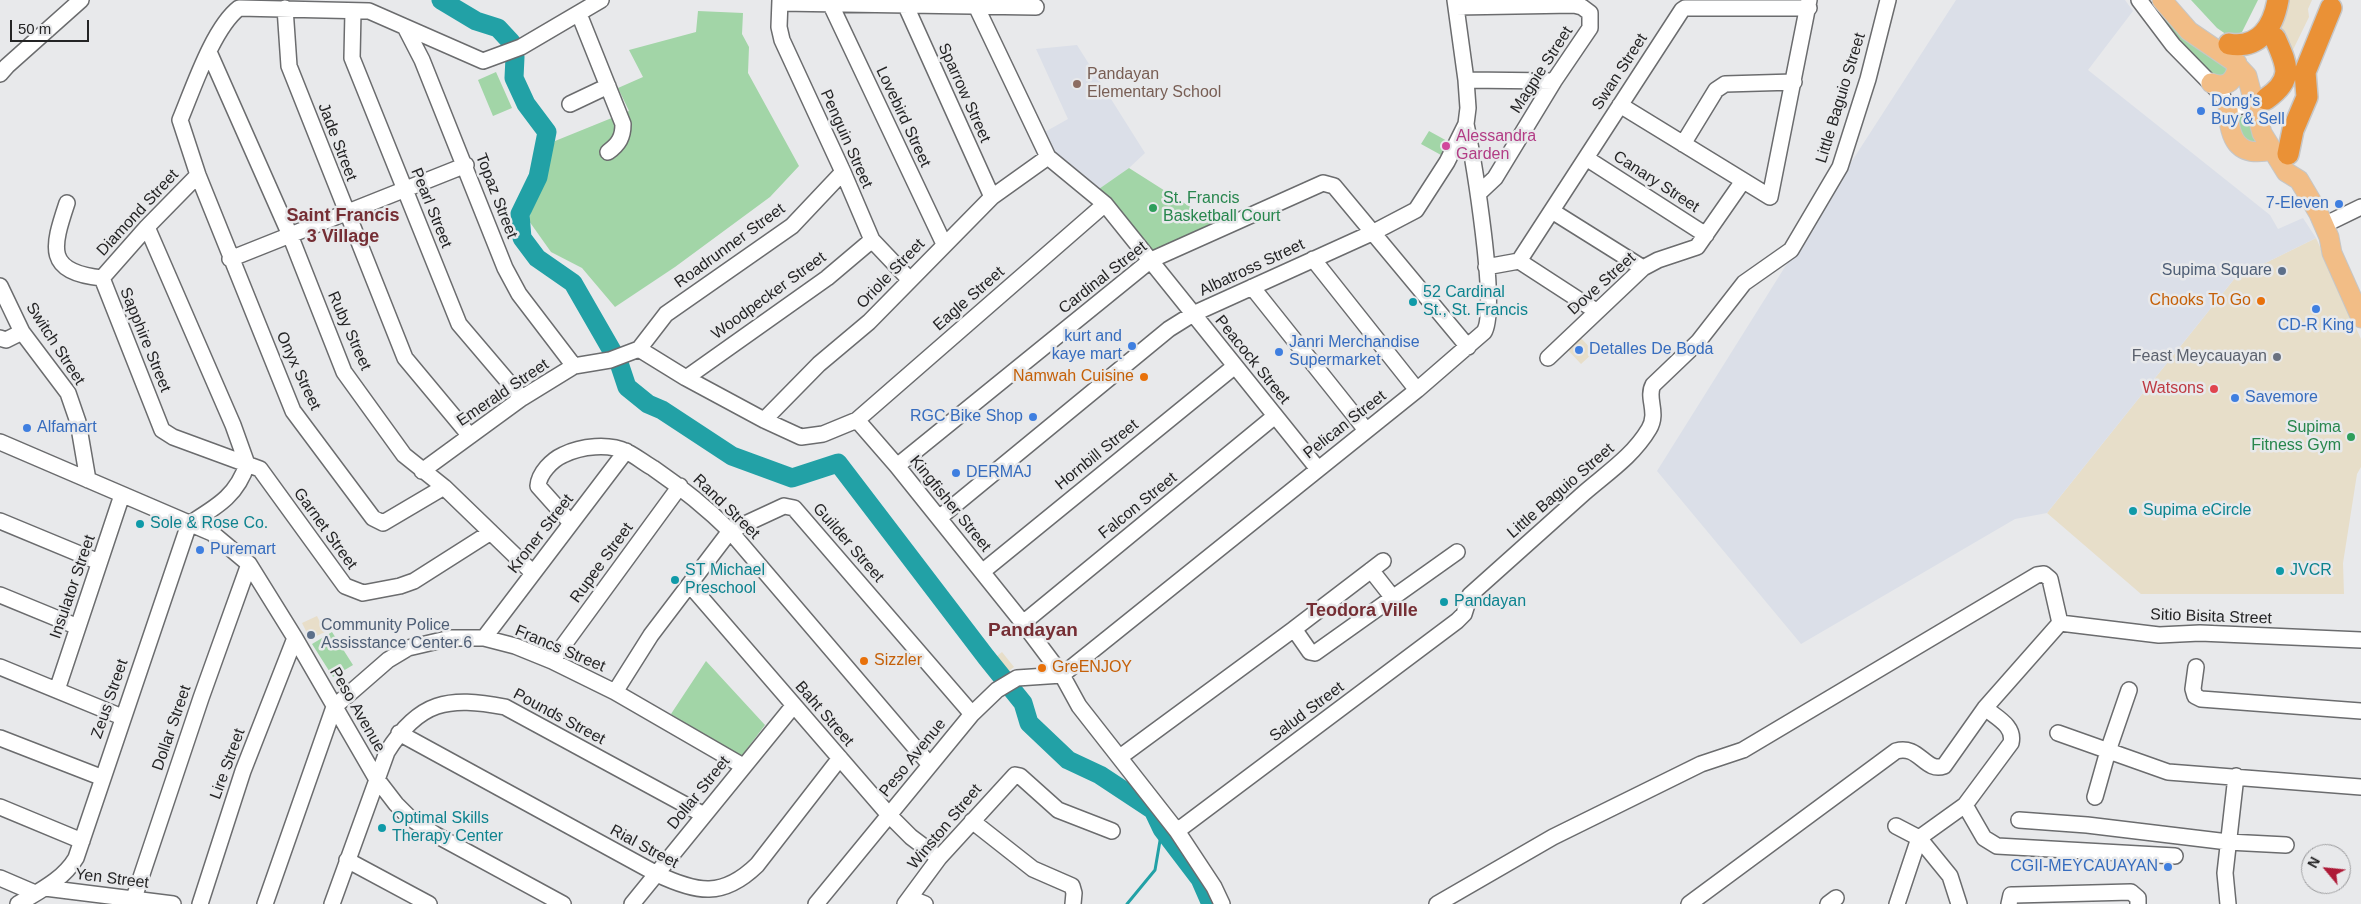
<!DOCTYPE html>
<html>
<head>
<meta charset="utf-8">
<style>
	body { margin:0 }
	#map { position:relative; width:2361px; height:904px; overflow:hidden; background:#e8e9eb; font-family:Arial,sans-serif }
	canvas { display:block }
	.north { position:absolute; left:2301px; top:844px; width:50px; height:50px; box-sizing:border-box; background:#e8e9eb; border:1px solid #9a9a9c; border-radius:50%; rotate:298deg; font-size:14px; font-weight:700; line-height:20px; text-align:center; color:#242425 }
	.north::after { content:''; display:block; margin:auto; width:18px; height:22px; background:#ae1a37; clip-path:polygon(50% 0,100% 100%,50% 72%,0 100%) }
	.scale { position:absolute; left:10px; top:20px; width:79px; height:22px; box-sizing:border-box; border:2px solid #242425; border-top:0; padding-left:6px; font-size:15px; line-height:18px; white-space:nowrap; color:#242425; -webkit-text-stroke:4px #e8e9eb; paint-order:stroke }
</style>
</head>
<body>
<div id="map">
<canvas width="2361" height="904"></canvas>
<div class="north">N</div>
<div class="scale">50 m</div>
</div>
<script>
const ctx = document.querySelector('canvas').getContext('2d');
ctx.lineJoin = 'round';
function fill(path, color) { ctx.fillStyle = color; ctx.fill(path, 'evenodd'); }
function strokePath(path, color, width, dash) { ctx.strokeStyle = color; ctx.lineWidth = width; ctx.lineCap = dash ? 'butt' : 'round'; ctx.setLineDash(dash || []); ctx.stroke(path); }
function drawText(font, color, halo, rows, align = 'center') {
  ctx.font = font + ' Arial,sans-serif'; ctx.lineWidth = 5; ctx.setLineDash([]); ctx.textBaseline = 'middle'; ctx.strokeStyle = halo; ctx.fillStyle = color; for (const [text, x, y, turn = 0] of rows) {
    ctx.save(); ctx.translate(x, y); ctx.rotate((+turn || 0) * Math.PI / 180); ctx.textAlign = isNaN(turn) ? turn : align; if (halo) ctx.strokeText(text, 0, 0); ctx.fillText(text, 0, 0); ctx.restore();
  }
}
fill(new Path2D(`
	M2285,0H2312L2308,9L2309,17L2288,60L2284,51L2281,27Z
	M2316,238L2361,339V467L2357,474L2343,563L2344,594H2141L2047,513L2235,278Z
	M1578,335L1594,352L1581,364L1565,347Z
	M1002,652L1014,667L1002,676L991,661Z`), '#e7dec9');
fill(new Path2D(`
	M1956,0H2125L2133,11L2088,70L2270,215L2278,229L2303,218L2316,238L2235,278L2047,513L2015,519L1801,644L1657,471L1830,195Z
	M1077,45L1145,153L1129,168L1096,191L1052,153L1043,133L1068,119L1036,49Z`), '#dbdfe8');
fill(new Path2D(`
	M317,616L325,632L310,639L302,623Z`), '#e8dec9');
fill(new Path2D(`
	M2191,0H2258L2242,32L2230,37L2217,28Z
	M2151,5L2158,7L2227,66L2230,72L2219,81L2175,38Z
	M698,11L743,13L742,34L749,47L748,73L799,166L770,197L675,267L615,307L582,268L551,252L529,221L534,195L555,141L629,111L618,88L643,77L629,50L696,32Z
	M496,72L512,108L493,116L478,80Z
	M2248,116L2260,149L2242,144L2236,117Z
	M1429,131L1449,142L1441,155L1421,144Z
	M1129,168L1214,222L1150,254L1096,191Z
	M332,632L353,665L333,677L312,644Z
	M706,661L765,725L740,758L671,714Z`), '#a2d5a7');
strokePath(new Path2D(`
	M1127,904L1155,870L1162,829`), '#22a1a6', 3);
strokePath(new Path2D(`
	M441,0L476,21L498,28L511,42L515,57L514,78L526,104L547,132L538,177L520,214L522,238L537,258L573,283L619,363L627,387L648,404L662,410L732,456L792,478L838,463L986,657L1023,703L1029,723L1068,760L1100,775L1153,810L1162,829L1200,879L1211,904`), '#22a1a6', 19);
const minor = new Path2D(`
	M780,0L779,27L782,40L843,172L872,240L909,279
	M2139,0L2173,45L2222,95L2228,108L2256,104
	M780,3L1036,7
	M830,3L944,244
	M905,4L992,197
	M976,6L1048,157L1105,204L1318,469
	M1456,7L1574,5L1582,7L1590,13V28L1554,81L1495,178L1479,193
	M285,8L289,66L405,358L470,436
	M353,11L352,58L459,324L522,398
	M579,14L623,124C623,137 619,144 608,152
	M405,27L422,60L505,268L519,294L574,366
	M209,52L290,235L344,372L404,455L444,487L532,572
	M0,74L7,66L81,0
	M1466,80L1554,81
	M570,104L608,86
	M1620,105L1770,197L1809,0
	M1683,144L1716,90L1725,84L1794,82
	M1586,158L1706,235
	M67,203C52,248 45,272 102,278
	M1552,211L1643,268
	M2324,225L2361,207
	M230,259L466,165
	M1313,259L1417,390
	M1519,261L1682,10L1685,8H1809
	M1519,261L1596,311
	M1486,267L1519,261
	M102,278L162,430L173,437L260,469L345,586L363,593L400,586L414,581L491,532
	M102,278L147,227L198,175
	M0,286L22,332L68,393L78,422L88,480
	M1252,287L1366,430
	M0,338L6,340L22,332
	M639,349L666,314L792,226L843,172
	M1548,358L1643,268L1658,260L1697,247L1743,181
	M686,378L827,278L872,240
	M764,420L819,364L869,322L992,197L1048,157
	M857,420L897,466L1023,623L1062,675L1079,706L1177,831L1214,887L1222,904
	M0,442L212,533L249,564L295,638L376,778L396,804L410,818L436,835L563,904
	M897,466L1151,260L1323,183L1334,186L1468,347
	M422,471L522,398L574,366L610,360L639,349L686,378L764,420L801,437L823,434L857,420L1105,204
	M444,487L383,523L373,518L293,411L198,175L180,120C193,89 213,28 239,8L369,11L483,61L521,47L601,0
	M939,518L1169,329L1193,314L1374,232L1416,210L1447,162L1466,124L1468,108L1466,80L1455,0
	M0,521L99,562
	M571,523L538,486C539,473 552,460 563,455C581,446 609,443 627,452C636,456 644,463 653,468C682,488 705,506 730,531L930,765
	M1371,570L1393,598
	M982,572L1235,366
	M690,585L889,815L911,837L939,858
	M0,595L78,627
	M1023,623L1275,416
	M2060,623L2159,635L2200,633L2361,640
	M1294,629L1383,561
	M484,638L626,451
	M552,661L680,486
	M0,667L122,717
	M2196,667L2193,689L2195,696L2201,699L2361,711
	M1062,675L1417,390L1484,332C1499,310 1473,157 1466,124
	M57,690L122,495
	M615,692L651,635L730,531L784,506L794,508L972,714
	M399,733L657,874C697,893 723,898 757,865L840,758
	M2058,733L2168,772L2361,787
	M0,738L103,778
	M1120,757L1294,629L1310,652L1315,653L1457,552
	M2095,797L2108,751L2129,690
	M1965,805L1984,838L1997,846L2175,856
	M0,807L82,841
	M2019,820L2087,825L2228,842L2286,845
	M972,821L1033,869L1072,886L1074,893L1073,904
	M1896,826L1919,838L1950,876L1959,904
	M1177,831L1457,621L1464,614L1470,595C1508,561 1546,527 1584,493C1607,473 1633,456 1649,429C1659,412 1646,398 1653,385L1698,342L1744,283L1791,250L1840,167L1868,79L1888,0
	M347,860L429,904
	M0,878L35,893
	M45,888L173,904
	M910,898L925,904
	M18,904C39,891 63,880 76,858L189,524C216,507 237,496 247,464L233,425L147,227
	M132,904L201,698L249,564
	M200,904L243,771L295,638
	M265,904L334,707L388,660L408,648L451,638H484L515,646L552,661L615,692L743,766
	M332,904L387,752C419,701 448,696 505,707L704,815
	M632,904L794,705
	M816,904L972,714L997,690L1017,678L1062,675
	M905,904L939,858L1015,775L1020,776L1058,810L1112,831
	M1437,904L1553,837L1701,764L1743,750L2037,575L2044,574L2050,579L2060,623L1985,708L1944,766C1925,773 1919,744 1896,751L1689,904
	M1828,904L1836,898
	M1897,904L1919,838L1965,805L2011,743C2015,726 1997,718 1985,708
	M2009,904L2011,895H2014L2131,892L2138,898V904
	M2228,904L2225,873L2236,776`);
const major = new Path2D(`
	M2162,0L2189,31L2233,61L2247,76L2262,133L2286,172L2299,180L2319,214L2329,237L2332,253L2361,318
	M2211,83C2227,89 2237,80 2237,63
	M2228,108C2229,139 2237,158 2272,150`);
const highway = new Path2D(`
	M2229,44C2259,49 2273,28 2278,0
	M2266,99C2295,79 2287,65 2275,38
	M2288,154L2293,130L2307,97L2305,72L2331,8`);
strokePath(minor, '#6b6c6e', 18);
strokePath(major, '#c6c6c6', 21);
strokePath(highway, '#c6c6c6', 24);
strokePath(minor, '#fff', 15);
strokePath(major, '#f2bd86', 19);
strokePath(highway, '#ea9136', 21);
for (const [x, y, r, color] of [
	[1077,84,5,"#8d6e63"],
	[2201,111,5,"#3f7fe0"],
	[1446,146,5,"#d1479c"],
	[2339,204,5,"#3f7fe0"],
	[1153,208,5,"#2e9e5b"],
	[2282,271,5,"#5c6f8a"],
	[2261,301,5,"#e8710a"],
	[1413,302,5,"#0f9aa8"],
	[2316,309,5,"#3f7fe0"],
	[1132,346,5,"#3f7fe0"],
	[1579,350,5,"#3f7fe0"],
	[1279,352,5,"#3f7fe0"],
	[2277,357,5,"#6b7280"],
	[1144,377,5,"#e8710a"],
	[2214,389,5,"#e0444e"],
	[2235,398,5,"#3f7fe0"],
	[1033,417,5,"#3f7fe0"],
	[27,428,5,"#3f7fe0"],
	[2351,437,5,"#2e9e5b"],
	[956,473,5,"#3f7fe0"],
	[2133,511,5,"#0f9aa8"],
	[140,524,5,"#0f9aa8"],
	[200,550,5,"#3f7fe0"],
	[2280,571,5,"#0f9aa8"],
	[675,580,5,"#0f9aa8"],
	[1444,602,5,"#0f9aa8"],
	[311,635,5,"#5c6f8a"],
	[864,661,5,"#e8710a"],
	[1042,668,5,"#e8710a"],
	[382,828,5,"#0f9aa8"],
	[2168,867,5,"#3f7fe0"]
]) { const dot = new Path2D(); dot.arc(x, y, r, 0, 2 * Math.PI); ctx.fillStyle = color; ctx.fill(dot); strokePath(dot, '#e8e9eb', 2); }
drawText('16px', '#242425', '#e8e9eb', [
	["Magpie Street",1542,70,-57],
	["Swan Street",1620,72,-57],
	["Sparrow Street",964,93,66],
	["Little Baguio Street",1841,98,-73],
	["Lovebird Street",903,117,65],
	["Penguin Street",846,139,66],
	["Jade Street",337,142,69],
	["Canary Street",1656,182,33],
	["Topaz Street",496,196,69],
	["Pearl Street",431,208,68],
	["Diamond Street",138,213,-47],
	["Roadrunner Street",730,246,-36],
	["Albatross Street",1252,268,-25],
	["Oriole Street",891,274,-46],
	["Cardinal Street",1103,278,-38],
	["Dove Street",1602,284,-42],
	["Woodpecker Street",769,296,-36],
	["Eagle Street",969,299,-41],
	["Ruby Street",349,331,66],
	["Sapphire Street",145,340,68],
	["Switch Street",55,344,57],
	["Peacock Street",1252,360,51],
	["Onyx Street",298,371,65],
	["Emerald Street",503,393,-34],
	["Pelican Street",1345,425,-38],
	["Hornbill Street",1097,455,-39],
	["Little Baguio Street",1561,491,-41],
	["Kingfisher Street",950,504,51],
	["Falcon Street",1138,506,-39],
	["Rand Street",726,507,44],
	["Garnet Street",325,529,54],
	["Kroner Street",541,534,-52],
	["Guilder Street",848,543,49],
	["Rupee Street",602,563,-54],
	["Insulator Street",73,587,-71],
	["Sitio Bisita Street",2211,617,2],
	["Francs Street",560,649,23],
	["Zeus Street",110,699,-71],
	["Peso Avenue",357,710,60],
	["Salud Street",1307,712,-37],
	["Baht Street",824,714,49],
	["Pounds Street",559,717,28],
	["Dollar Street",172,728,-71],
	["Peso Avenue",913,758,-51],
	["Lire Street",228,764,-70],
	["Dollar Street",699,793,-51],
	["Winston Street",945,827,-50],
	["Rial Street",644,847,28],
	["Yen Street",112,879,7]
]);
drawText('16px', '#785e54', '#e8e9eb', [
	["Pandayan",1087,75],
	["Elementary School",1087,93]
], 'left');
drawText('16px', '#366cbe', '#e8e9eb', [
	["Dong's",2211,102],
	["Buy & Sell",2211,120],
	["7-Eleven",2329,204,"right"],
	["CD-R King",2316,326,"center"],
	["kurt and",1122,337,"right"],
	["kaye mart",1122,355,"right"],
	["Janri Merchandise",1289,343],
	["Supermarket",1289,361],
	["Detalles De Boda",1589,350],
	["Savemore",2245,398],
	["RGC Bike Shop",1023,417,"right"],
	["Alfamart",37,428],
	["DERMAJ",966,473],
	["Puremart",210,550],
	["CGII-MEYCAUAYAN",2158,867,"right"]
], 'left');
drawText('16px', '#b23c85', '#e8e9eb', [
	["Alessandra",1456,137],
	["Garden",1456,155]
], 'left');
drawText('16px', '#27864d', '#e8e9eb', [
	["St. Francis",1163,199],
	["Basketball Court",1163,217],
	["Supima",2341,428,"right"],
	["Fitness Gym",2341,446,"right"]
], 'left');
drawText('16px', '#4e5e75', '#e8e9eb', [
	["Supima Square",2272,271],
	["Community Police",321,626,"left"],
	["Assisstance Center 6",321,644,"left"]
], 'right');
drawText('16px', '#0d838f', '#e8e9eb', [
	["52 Cardinal",1423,293],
	["St., St. Francis",1423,311],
	["Supima eCircle",2143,511],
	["Sole & Rose Co.",150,524],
	["ST Michael",685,571],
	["Preschool",685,589],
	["JVCR",2290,571],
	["Pandayan",1454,602],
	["Optimal Skills",392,819],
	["Therapy Center",392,837]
], 'left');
drawText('16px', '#c56008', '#e8e9eb', [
	["Chooks To Go",2251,301],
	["Namwah Cuisine",1134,377],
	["Sizzler",874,661,"left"],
	["GreENJOY",1052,668,"left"]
], 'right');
drawText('16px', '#5b616d', '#e8e9eb', [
	["Feast Meycauayan",2267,357]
], 'right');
drawText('16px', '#be3a42', '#e8e9eb', [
	["Watsons",2204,389]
], 'right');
drawText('bold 18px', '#752e34', '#e8e9eb', [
	["Saint Francis",343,216],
	["3 Village",343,237],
	["Teodora Ville",1362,611]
]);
drawText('bold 19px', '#752e34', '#e8e9eb', [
	["Pandayan",1033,631]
]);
</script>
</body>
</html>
